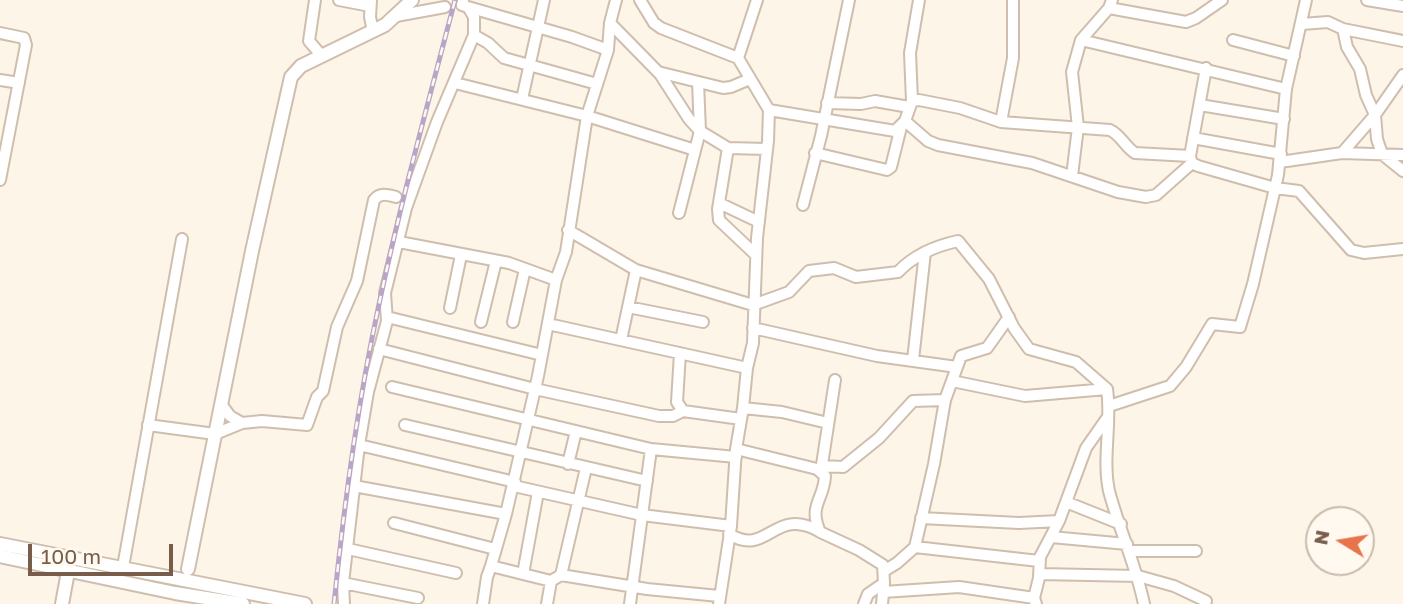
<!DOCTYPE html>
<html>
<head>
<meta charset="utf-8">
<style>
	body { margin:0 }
	#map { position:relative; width:1403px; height:604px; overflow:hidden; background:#fdf5e8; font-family:"Golos Text",sans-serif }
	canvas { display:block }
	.north { position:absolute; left:1305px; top:506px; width:70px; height:70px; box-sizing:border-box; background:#fff9ef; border:2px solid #c9bbad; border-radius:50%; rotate:281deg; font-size:19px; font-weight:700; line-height:28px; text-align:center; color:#785d4b }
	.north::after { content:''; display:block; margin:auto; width:24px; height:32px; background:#e8744b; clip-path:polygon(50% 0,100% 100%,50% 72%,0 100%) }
	.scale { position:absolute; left:28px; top:544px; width:145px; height:32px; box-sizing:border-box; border:4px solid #785d4b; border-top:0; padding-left:9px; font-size:21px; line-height:24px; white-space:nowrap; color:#785d4b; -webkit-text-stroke:5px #fff9ef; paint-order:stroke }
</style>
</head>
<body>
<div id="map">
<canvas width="1403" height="604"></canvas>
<div class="north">N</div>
<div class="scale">100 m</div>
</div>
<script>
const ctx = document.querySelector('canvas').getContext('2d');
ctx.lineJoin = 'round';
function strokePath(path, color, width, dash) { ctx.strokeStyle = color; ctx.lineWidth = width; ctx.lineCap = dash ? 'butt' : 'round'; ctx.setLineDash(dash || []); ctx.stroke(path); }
const minor = new Path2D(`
	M315,0L309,41L321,55
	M339,0L370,6
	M371,0L370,17L373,31
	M463,0L462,5L468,7L572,37L608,50
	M640,0L654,23L661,28L738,58L769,110L768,141L757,238L753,343L747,368L743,408L736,449L731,526L719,604
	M1112,0L1109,8L1081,40L1286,89
	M1367,0L1403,6
	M1109,8L1186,22L1196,18L1222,0
	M396,16L445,7
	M610,23L660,74L689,119L700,131L728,148L767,149
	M1302,24L1328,22L1343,29L1347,47L1360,69L1366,95L1375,115L1377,139L1382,154L1403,171
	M1343,29L1403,41
	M0,33L24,38L26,45L0,180
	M474,35L488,43L504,58L597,84
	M1233,40L1294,56
	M738,58L757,0
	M658,72L723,88L731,87L750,79
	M0,80L19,83
	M455,83L587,116L695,150
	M522,99L544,0
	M912,101L910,53L919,0
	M827,103L861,104L875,101L909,107
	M1200,105L1284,119
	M769,110L895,131L905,121L912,101L919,100L960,108L1001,122L1013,58V0
	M905,121L928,141L938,145L1032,163L1118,192L1146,197L1156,195L1192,163
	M1001,122L1110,130C1121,135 1125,147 1135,153L1190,156L1206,68
	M1193,138L1281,154
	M728,148L718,209L719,220L756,255
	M815,153L887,170L891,167L901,127
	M1342,153L1375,115L1403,75
	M1190,157L1192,163L1198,166L1275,188L1299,191L1351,250L1364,253L1403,249
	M1280,162L1342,153L1403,155
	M1072,176L1078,127L1072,72L1081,40
	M719,203L759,222
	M803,205L821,136L849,0
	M679,213L700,131L698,82
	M568,230L636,270L753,305L789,292L809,271L834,268L856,277L898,272C914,255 935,246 958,241L989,279L1014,328L1029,349L1076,362L1107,389C1112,423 1102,458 1109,491C1119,529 1136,565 1144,604
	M399,242L509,263L556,280
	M628,307L703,322
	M450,308L461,255
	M387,317L542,355
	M481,322L496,261
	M513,322L525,269
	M548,324L747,368
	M753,328L877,356L957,367
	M621,340L636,270
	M379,349L535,389L659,416H673L683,411
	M680,353L677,402L683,411L741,419
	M913,360L925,252
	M952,381L1025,396L1107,389
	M392,387L651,449L736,457
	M221,404L230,416L242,423
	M1109,406L1170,386L1186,367L1212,324L1240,327L1253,284L1278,175L1286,89L1306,0
	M743,408L782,412L828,423
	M148,425L215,434L242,423L262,421L307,425L317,397L323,391L337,327L357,281L374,200C380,192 388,195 396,197
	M405,425L647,481
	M359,445L515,482
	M736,449L817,469L825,476C824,500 808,505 820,532L859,550L883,565L884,583L882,604
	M568,464L576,431
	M822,466L843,467L879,438L913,401L945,400
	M821,471L835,380
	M354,486L506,514L538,376L556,280L566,252L587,116L608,50L610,23L616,0
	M514,486L642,515L731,526
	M1066,502L1121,524
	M506,514L491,566L551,581L561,575L647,589L719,596
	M921,518L1019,523L1059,521
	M394,523L495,549
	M729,534C768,558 773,506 819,531
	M1051,537L1127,544
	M915,547L1039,561
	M348,549L456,573
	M1130,551H1196
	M123,567L182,239
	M884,571L897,563L915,547L934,464L945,400L961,356L987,348L1009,317
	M523,574L538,492
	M1039,574L1138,576L1174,586L1206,601
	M561,575L586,468
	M343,583L418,598
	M883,592L959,587L1034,598
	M344,604L343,583L359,445L368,392L387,321L385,293L406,208L437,122L474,35V17L468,7
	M483,604L487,577L491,566
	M547,604L551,581
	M630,604L651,449
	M864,604L868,594L884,583
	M1036,604L1034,598L1039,578L1040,557L1059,521L1086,448L1107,418`);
const tertiary = new Path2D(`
	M0,544L305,604
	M0,556L175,593L243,604
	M188,569L252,251L291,77L301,66L385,25L412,0
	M62,604L70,561`);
strokePath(minor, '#cfbead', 14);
strokePath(tertiary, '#cfbead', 16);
strokePath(minor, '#fff', 10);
strokePath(tertiary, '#fff', 12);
const rail = new Path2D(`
	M334,604C344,505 357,407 378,309C400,205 428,103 455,0`);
strokePath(rail, '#b9a5c8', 5);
strokePath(rail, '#fff9ef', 2.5, [8]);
</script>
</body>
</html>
